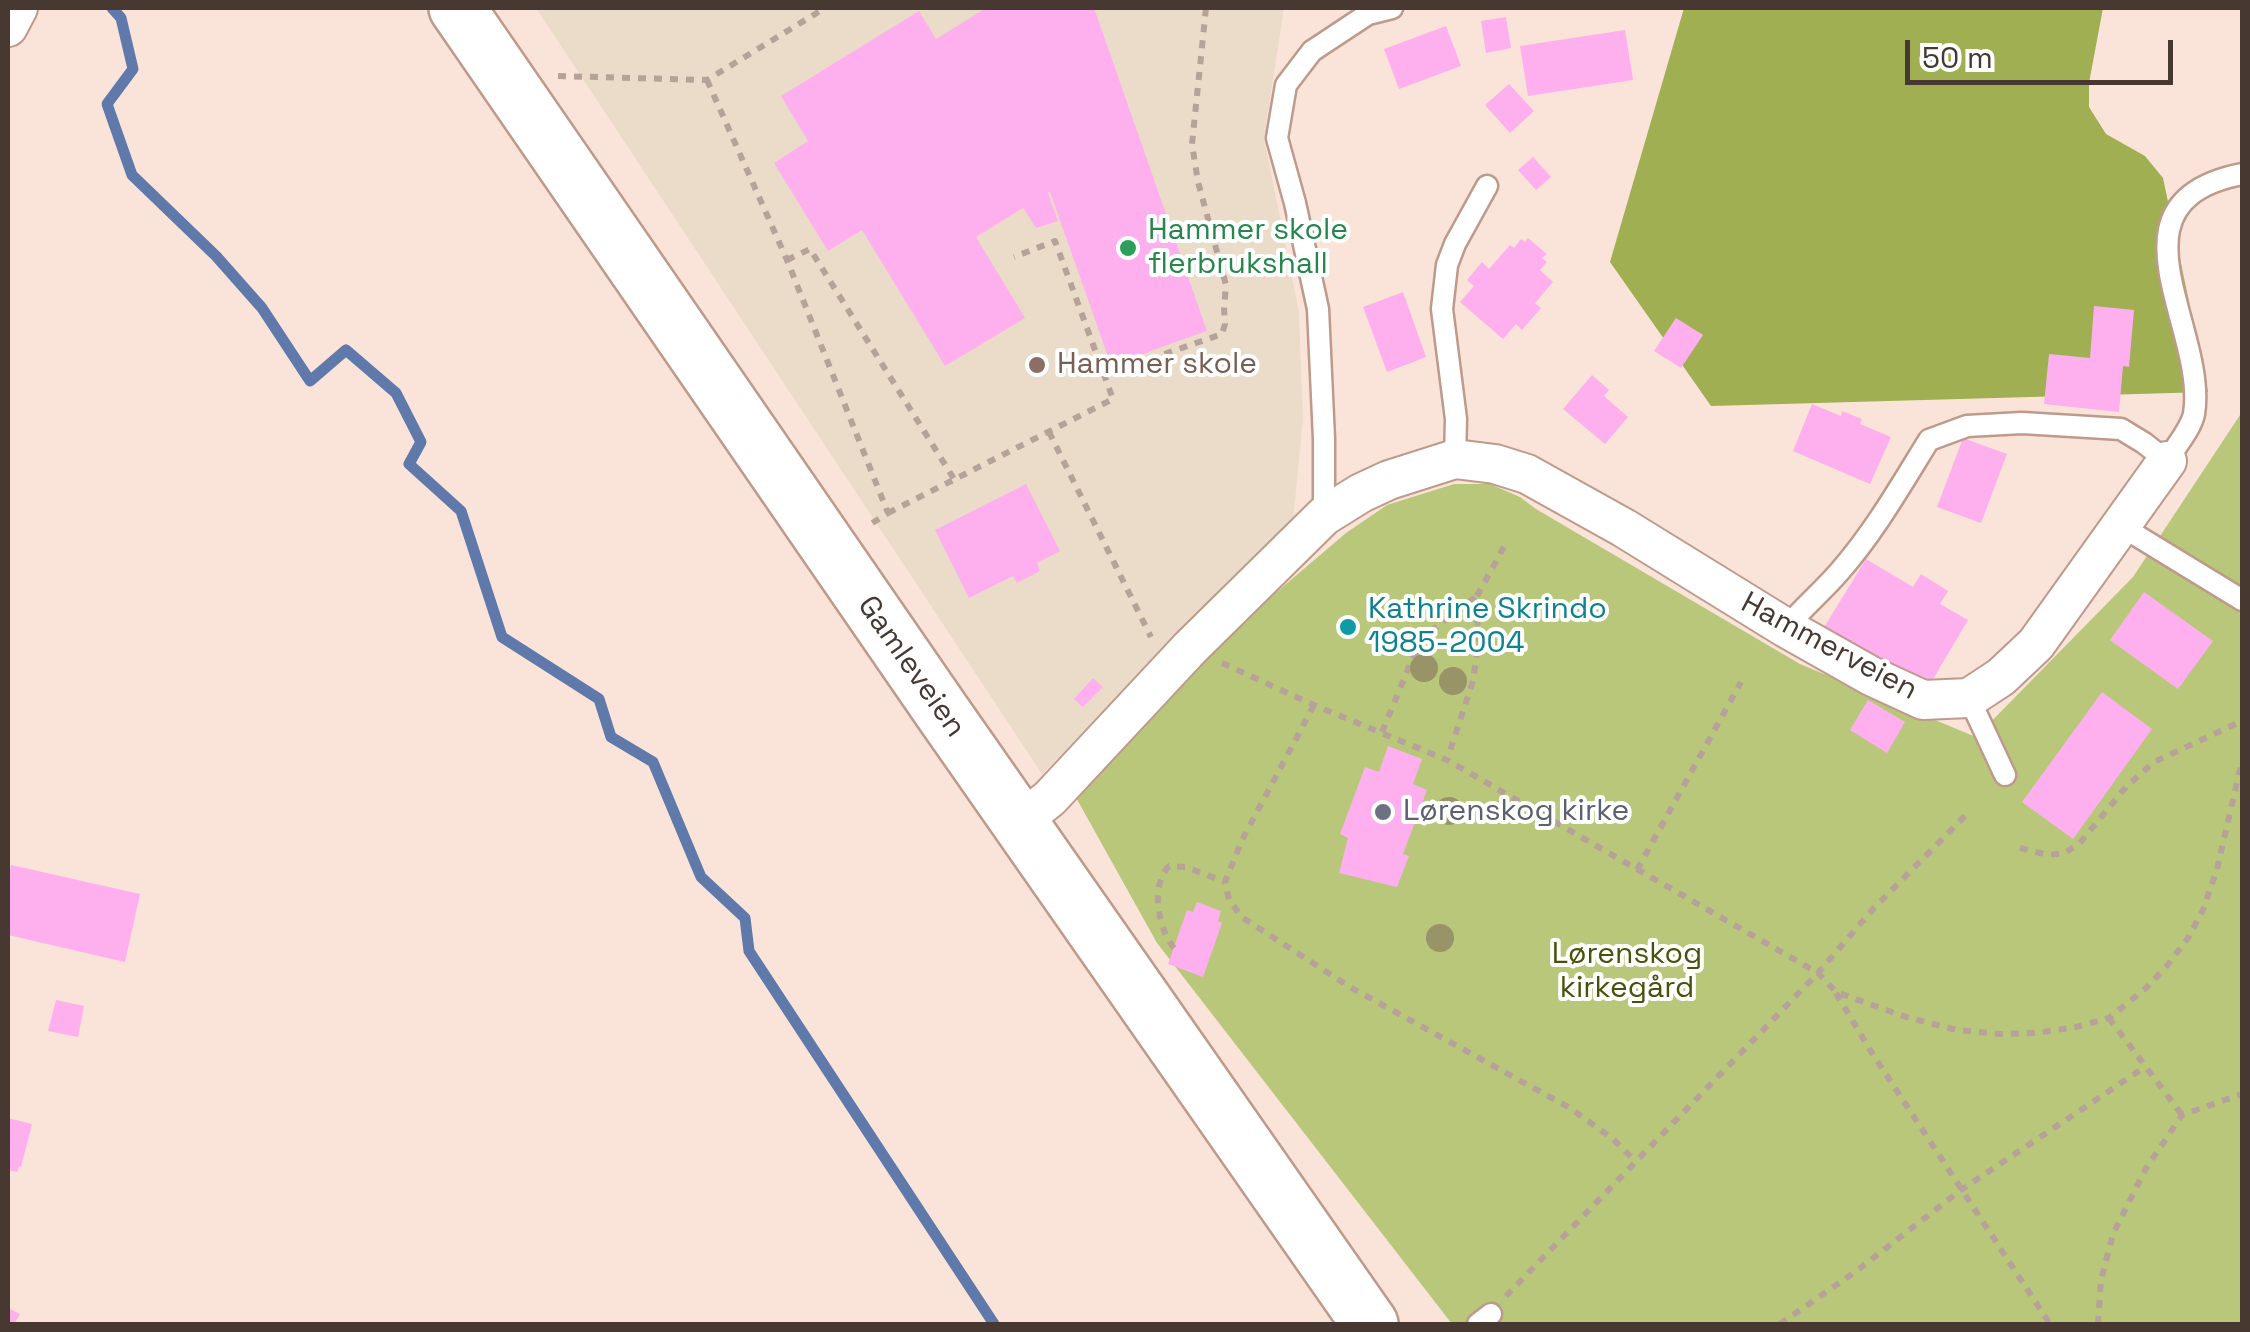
<!DOCTYPE html>
<html>
<head>
<meta charset="utf-8">
<style>
	body { margin:0 }
	#map { position:relative; width:2250px; height:1332px; overflow:hidden; background:#fae3d9; font-family:"Space Grotesk",sans-serif }
	canvas { display:block }
	.frame { position:absolute; inset:0; border:10px solid #473832; pointer-events:none }
	.scale { position:absolute; left:1905px; top:40px; width:268px; height:45px; box-sizing:border-box; border:5px solid #473832; border-top:0; padding-left:12px; font-size:30px; line-height:35px; white-space:nowrap; color:#473832; -webkit-text-stroke:8px #fff; paint-order:stroke }
</style>
</head>
<body>
<div id="map">
<canvas width="2250" height="1332"></canvas>
<div class="frame"></div>
<div class="scale">50 m</div>
</div>
<script>
const ctx = document.querySelector('canvas').getContext('2d');
ctx.lineJoin = 'round';
function fill(path, color) { ctx.fillStyle = color; ctx.fill(path, 'evenodd'); }
function strokePath(path, color, width, dash) { ctx.strokeStyle = color; ctx.lineWidth = width; ctx.lineCap = dash ? 'butt' : 'round'; ctx.setLineDash(dash || []); ctx.stroke(path); }
function drawText(font, color, halo, rows, align = 'center') {
  ctx.font = font + ' "Space Grotesk",sans-serif'; ctx.lineWidth = 8; ctx.setLineDash([]); ctx.textBaseline = 'middle'; ctx.strokeStyle = halo; ctx.fillStyle = color; for (const [text, x, y, turn = 0] of rows) {
    ctx.save(); ctx.translate(x, y); ctx.rotate((+turn || 0) * Math.PI / 180); ctx.textAlign = isNaN(turn) ? turn : align; if (halo) ctx.strokeText(text, 0, 0); ctx.fillText(text, 0, 0); ctx.restore();
  }
}
fill(new Path2D(`
	M536,8H1284L1264,138L1299,312L1303,419L1293,521L1042,774Z`), '#eadcc9');
fill(new Path2D(`
	M2242,412V1324H1452L1157,943L1074,794L1252,613L1346,533L1387,505L1454,484H1490L1520,497L1536,509L1800,664L1976,737L2133,577Z`), '#b9c77b');
fill(new Path2D(`
	M1684,8H2103L2089,83V107L2106,134L2145,156L2163,178L2208,392L1711,406L1610,262Z`), '#a1af53');
strokePath(new Path2D(`
	M112,8L121,18L133,69L107,104L132,175L216,256L262,308L310,381L346,350L396,393L421,442L409,464L461,511L502,637L599,699L611,737L653,762L701,877L745,918L749,951L994,1324`), '#5f79aa', 11);
fill(new Path2D(`
	M986,8H1094L1207,331L1111,365L1050,192L1048,193L1058,221L1036,228L1023,208L976,237L1025,318L945,366L862,230L828,251L774,163L808,141L781,96L919,11L936,39Z
	M1506,17L1511,48L1486,53L1481,21Z
	M1446,26L1461,66L1399,89L1384,49Z
	M1625,30L1633,80L1528,96L1520,46Z
	M1509,84L1534,111L1510,133L1485,105Z
	M1533,157L1551,177L1536,190L1518,170Z
	M1528,238L1547,254L1542,258L1547,262L1540,270L1553,282L1535,303L1541,308L1522,330L1516,324L1503,339L1460,302L1474,286L1467,280L1482,262L1489,269L1510,245L1514,248L1521,239L1525,242Z
	M1403,292L1426,357L1387,372L1363,307Z
	M2094,306L2134,310L2129,367L2123,366L2119,412L2044,404L2049,354L2090,358Z
	M1676,318L1703,335L1681,368L1654,351Z
	M1592,375L1609,390L1604,396L1628,417L1605,444L1563,409Z
	M1812,404L1841,416L1842,411L1862,419L1860,424L1891,437L1870,484L1793,451Z
	M1963,438L2007,454L1981,523L1937,507Z
	M1026,484L1060,551L1037,563L1040,571L1017,583L1013,576L969,598L935,530Z
	M1866,559L1913,587L1921,574L1948,591L1940,604L1968,620L1926,691L1823,629Z
	M2144,592L2213,641L2178,689L2110,640Z
	M1093,678L1103,687L1083,707L1074,699Z
	M2102,692L2152,729L2073,839L2022,802Z
	M1868,700L1905,722L1887,753L1850,730Z
	M1388,746L1422,759L1413,784L1427,790L1403,854L1409,856L1397,887L1339,873L1348,838L1340,834L1365,767L1379,772Z
	M11,865L140,894L125,962L8,935V879Z
	M1197,902L1221,911L1218,921L1222,923L1203,977L1168,964L1187,910L1193,912Z
	M56,1000L84,1006L78,1037L48,1031Z
	M8,1118L32,1124L21,1167L19,1166L17,1172L8,1170Z
	M8,1308L20,1314L14,1324H8Z`), '#feb0ee');
const service = new Path2D(`
	M1455,459L1456,419L1442,309L1447,265L1455,244L1487,186
	M1324,516V439L1318,309L1295,203L1277,138L1286,85L1312,51L1368,14L1392,8
	M2121,526L2242,600
	M1786,628C1803,607 1823,591 1840,571C1875,531 1901,485 1929,440L1967,426L2022,423L2121,429L2144,443L2167,461C2175,447 2191,429 2194,414C2208,328 2099,202 2242,174
	M1969,698L2005,775
	M1478,1324L1491,1314`);
const minor = new Path2D(`
	M8,27L18,8
	M1019,823L1050,798L1190,648L1324,516L1361,493L1389,480L1455,459L1495,464L1527,474L1624,528L1786,628L1871,676L1923,700L1969,698L2001,677L2036,644L2167,461`);
const secondary = new Path2D(`
	M457,8L943,713L1370,1324`);
strokePath(service, '#be9a8b', 25);
strokePath(minor, '#be9a8b', 42);
strokePath(secondary, '#be9a8b', 60);
strokePath(new Path2D(`
	M558,76L707,80L825,8
	M707,80L787,260L888,513L866,527
	M787,260L810,249L954,479
	M1104,375L1222,334L1225,324L1224,308L1226,285L1198,182L1192,144L1206,8
	M1049,432L1151,637
	M888,513L1113,399L1055,241L1014,257
	M1477,596L1505,545
	M1222,663L1314,705L1447,760L1818,973L1836,992L1906,1017L1957,1030L2000,1034L2036,1033L2076,1027L2109,1018L2146,988L2166,967L2188,938L2203,910L2217,869L2242,761
	M1314,705L1242,840L1225,882L1229,900L1243,918L1350,987L1570,1108L1613,1139L1636,1162
	M1382,732L1413,657L1435,628L1477,596L1478,645L1473,681L1447,760
	M2020,848L2048,855L2064,853L2079,844L2126,787L2154,762L2242,721
	M1637,870L1741,682
	M1174,948C1158,928 1150,886 1169,866L1186,867L1225,882
	M1836,993L1870,1050L2050,1324
	M2109,1018L2182,1115
	M1506,1296L1818,973L1873,909L1968,813
	M1780,1324L1855,1272L1961,1190L2145,1067
	M2098,1324L2101,1280L2113,1234L2145,1170L2182,1115L2242,1094`), '#b6a299', 6, [8, 8]);
strokePath(service, '#fff', 20);
strokePath(minor, '#fff', 38);
strokePath(secondary, '#fff', 55);
ctx.fillStyle = '#999368';
for (const [x, y] of [
	[1424,668],
	[1453,681],
	[1449,811],
	[1440,938]
]) { ctx.beginPath(); ctx.arc(x, y, 14, 0, 2 * Math.PI); ctx.fill(); }
for (const [x, y, r, color] of [
	[1128,248,10,"#2e9e5b"],
	[1037,365,10,"#8d6e63"],
	[1348,627,10,"#0f9aa8"],
	[1383,812,10,"#6b7280"]
]) { const dot = new Path2D(); dot.arc(x, y, r, 0, 2 * Math.PI); ctx.fillStyle = color; ctx.fill(dot); strokePath(dot, '#fff', 4); }
drawText('30px', '#27864d', '#fff', [
	["Hammer skole",1148,231],
	["flerbrukshall",1148,265]
], 'left');
drawText('30px', '#785e54', '#fff', [
	["Hammer skole",1057,365]
], 'left');
drawText('30px', '#0d838f', '#fff', [
	["Kathrine Skrindo",1368,610],
	["1985-2004",1368,644]
], 'left');
drawText('30px', '#473832', '#fff', [
	["Hammerveien",1829,647,28],
	["Gamleveien",911,667,55]
]);
drawText('30px', '#5b616d', '#fff', [
	["Lørenskog kirke",1403,812]
], 'left');
drawText('30px', '#49520c', '#fff', [
	["Lørenskog",1627,955],
	["kirkegård",1627,989]
]);
</script>
</body>
</html>
